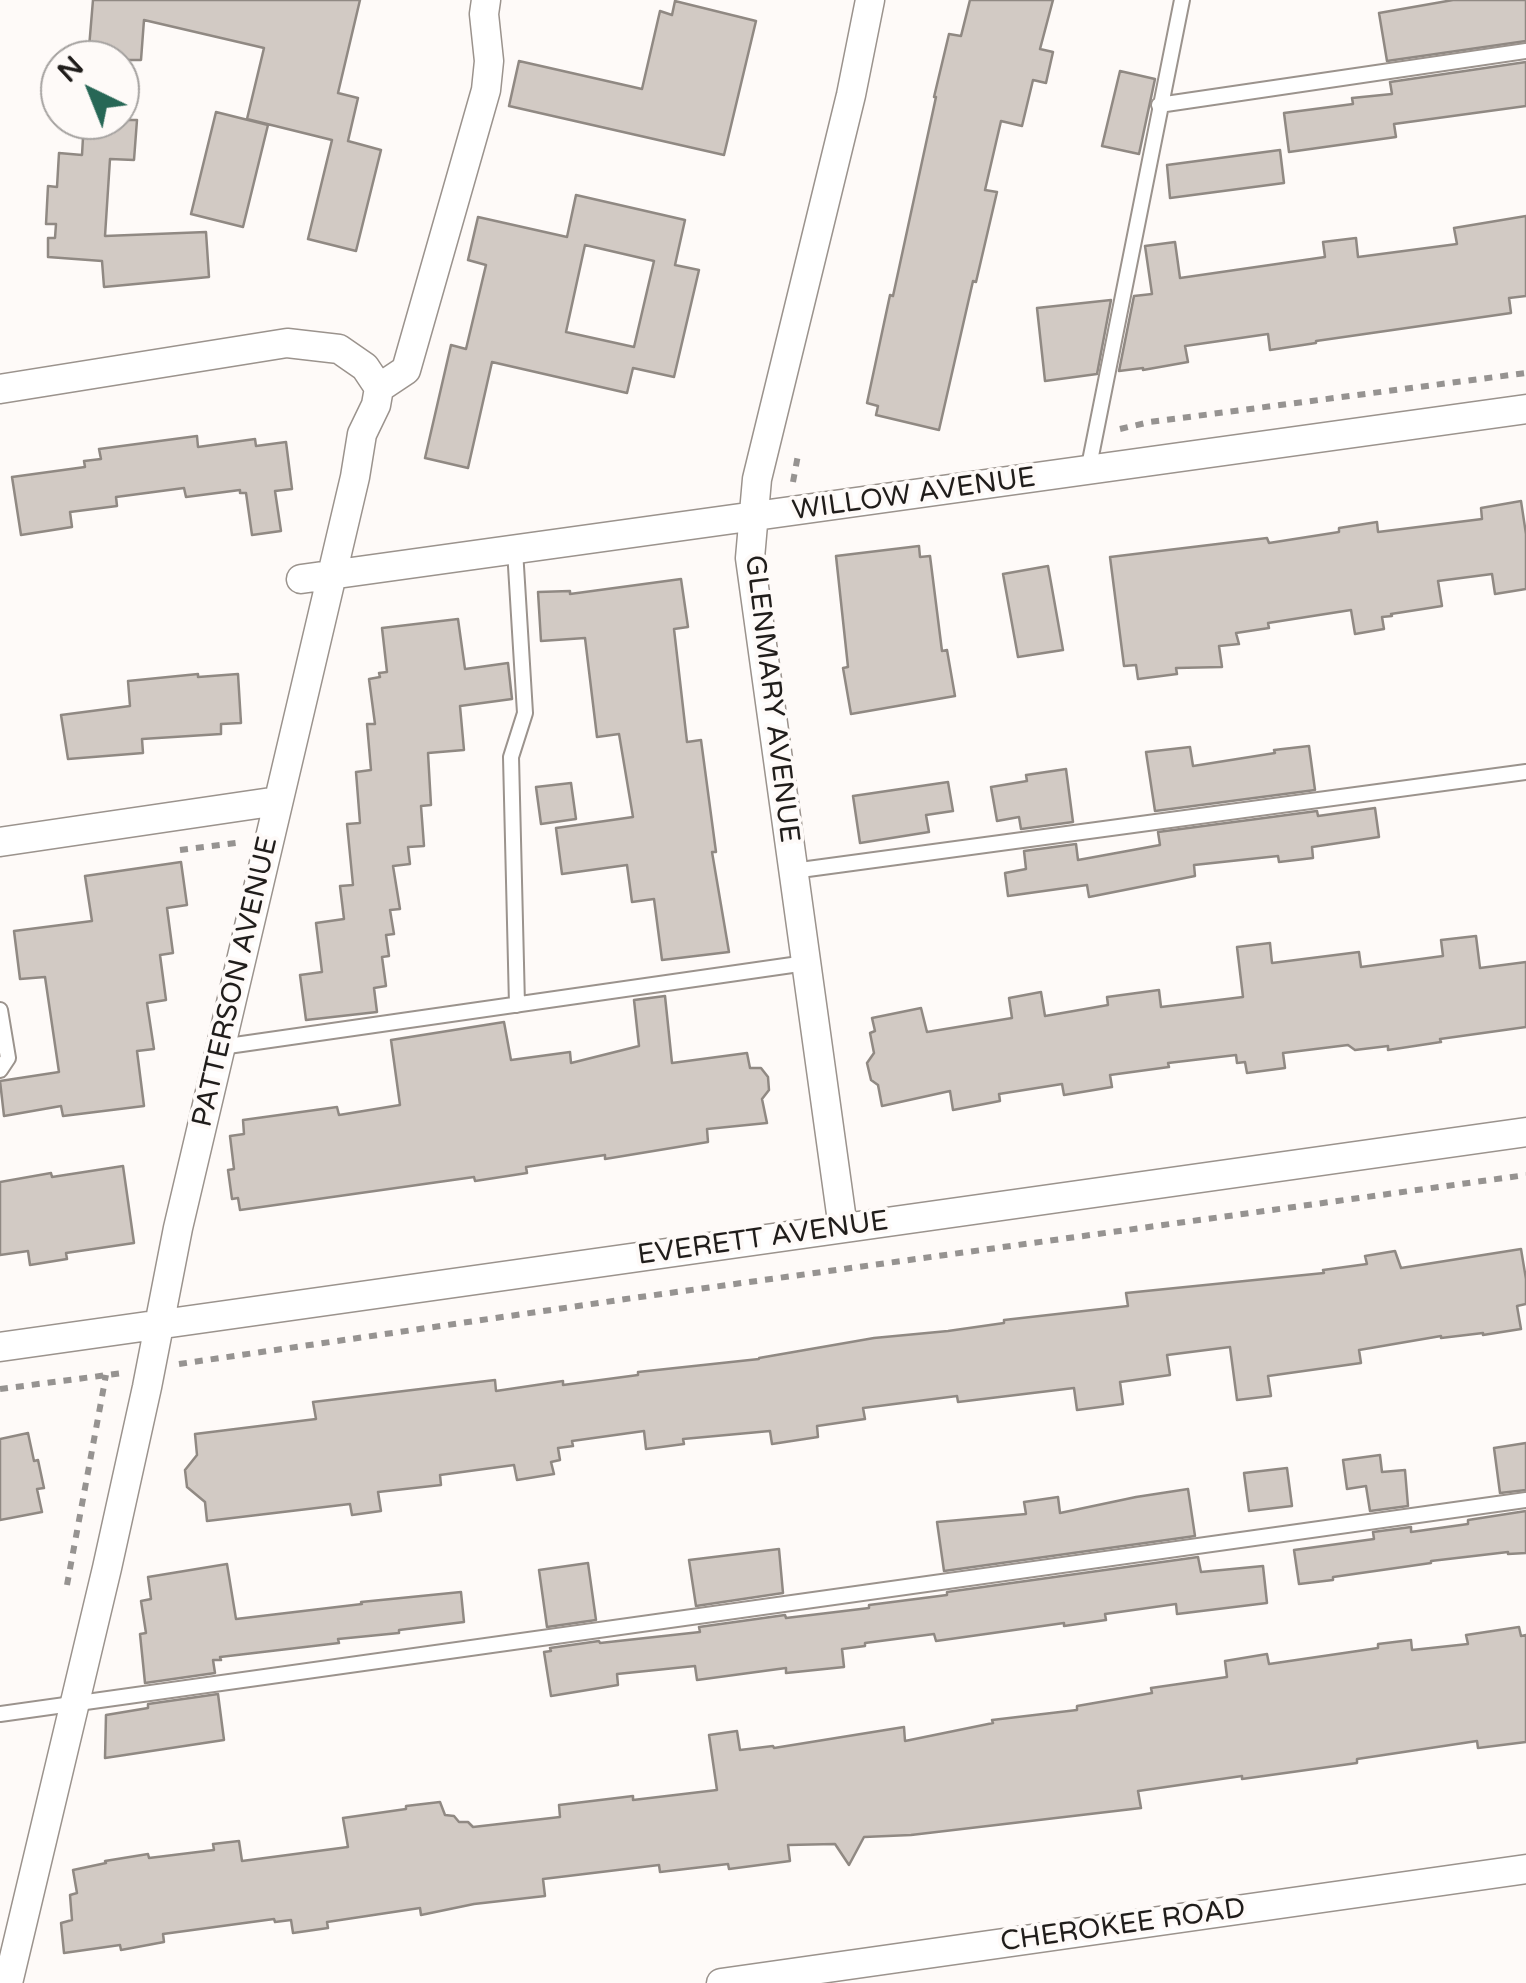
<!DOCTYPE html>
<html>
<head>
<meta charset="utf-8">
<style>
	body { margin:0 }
	#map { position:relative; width:1526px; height:1983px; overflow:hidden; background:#fefaf8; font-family:"Varela Round",sans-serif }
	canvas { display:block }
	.north { position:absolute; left:40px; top:40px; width:100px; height:100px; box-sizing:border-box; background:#fefaf8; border:2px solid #a5a2a0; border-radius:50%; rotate:317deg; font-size:28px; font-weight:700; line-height:40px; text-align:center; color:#201d1b }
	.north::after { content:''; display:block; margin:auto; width:35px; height:45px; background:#276756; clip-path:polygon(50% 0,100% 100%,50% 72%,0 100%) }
</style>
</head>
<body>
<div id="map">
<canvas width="1526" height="1983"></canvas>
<div class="north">N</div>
</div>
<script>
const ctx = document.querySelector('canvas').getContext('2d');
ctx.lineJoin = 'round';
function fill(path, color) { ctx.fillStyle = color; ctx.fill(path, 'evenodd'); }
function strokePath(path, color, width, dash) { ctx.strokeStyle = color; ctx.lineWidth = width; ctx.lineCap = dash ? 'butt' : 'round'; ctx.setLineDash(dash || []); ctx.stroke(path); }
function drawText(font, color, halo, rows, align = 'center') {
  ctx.font = font + ' "Varela Round",sans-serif'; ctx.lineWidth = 8; ctx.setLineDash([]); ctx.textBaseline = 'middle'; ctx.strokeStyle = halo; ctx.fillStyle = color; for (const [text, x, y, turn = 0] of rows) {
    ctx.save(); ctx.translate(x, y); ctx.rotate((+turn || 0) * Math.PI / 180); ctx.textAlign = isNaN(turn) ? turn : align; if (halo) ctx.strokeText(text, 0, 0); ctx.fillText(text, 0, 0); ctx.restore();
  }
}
const building = new Path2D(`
	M93,0H360L338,93L358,98L348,141L381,150L356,251L308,239L332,140L247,119L264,48L144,20L141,60H88Z
	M970,0H1053L1040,49L1053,52L1046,83L1033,80L1022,126L1001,121L985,190L997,192L976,282L973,281L939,430L876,415L878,406L867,403L890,295L893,296L936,97H934L949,34L961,36Z
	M1453,0H1526V41L1387,61L1379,13Z
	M675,1L756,21L724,155L509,106L519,61L642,89L660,11L672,15Z
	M1526,62V106L1394,124L1396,137L1289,152L1284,113L1353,104L1352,98L1392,94L1390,82Z
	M1120,71L1155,79L1139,154L1102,146Z
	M216,112L268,125L243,227L191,214Z
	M84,120H137L134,160L110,159L105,236L206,232L209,277L104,287L102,261L48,257V238H55L56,224H46L48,186L57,187L59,153L82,155Z
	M1280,150L1284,183L1170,198L1167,165Z
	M576,195L685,220L675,265L699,270L674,377L633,368L627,393L492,362L468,468L425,458L451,345L466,349L486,265L468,260L478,217L567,237ZM585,245L654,261L634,347L566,332Z
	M1526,216V296L1509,298L1511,313L1316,341V343L1270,350L1268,334L1185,346L1188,362L1143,370V368L1119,371L1134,296L1152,294L1145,246L1175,242L1180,278L1325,257L1323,242L1356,238L1358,257L1457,244L1454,228Z
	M1111,300L1097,374L1045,381L1037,308Z
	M197,436L198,447L255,439L256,446L286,442L292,489L275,491L281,531L252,535L246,493H240V490L186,497L184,488L116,497L117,506L70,512L72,527L21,535L12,477L85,467L84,461L101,459L99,449Z
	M1521,501L1526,534V589L1495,594L1492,574L1438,581L1442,606L1391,614L1392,616L1382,617L1384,629L1355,634L1351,610L1268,623L1269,628L1236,633L1239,644L1219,646L1222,667L1176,668L1177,674L1138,679L1136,665L1124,666L1110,557L1267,538L1269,543L1339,532V528L1377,522L1378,532L1482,519L1481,508Z
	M919,546L920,557L930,556L942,651L947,650L955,696L851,714L843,668L848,667L836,556Z
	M1048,566L1063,650L1018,657L1003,574Z
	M681,579L688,627L674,629L687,742L701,740L716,852H712L729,952L662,960L654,899L632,902L627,865L562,874L556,828L633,817L619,734L597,737L585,638L541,641L538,592L570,591V594Z
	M458,619L465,669L508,663L512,699L460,706L464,750L428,753L431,805L421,806L424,846L408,847L410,864L393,866L400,909L390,910L394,934L386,935L389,956L382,957L386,986L374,988L377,1012L306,1020L300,975L322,972L316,923L344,919L340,886L353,885L347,824L360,823L356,772L371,770L367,724H375L369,679L380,677L379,673L387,672L382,628Z
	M198,674V677L238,674L241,723L221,724V734L142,739L143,753L68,759L61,715L130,706L128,681Z
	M1309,746L1315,790L1155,811L1146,752L1190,747L1193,766L1275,753L1274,750Z
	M1066,769L1073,822L1021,829L1019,817L997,821L991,787L1027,781L1026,775Z
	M948,782L953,811L926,815L929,832L860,843L853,796Z
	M571,783L576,819L541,824L536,787Z
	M1375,808L1379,837L1312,847L1313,858L1279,862L1278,856L1194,865L1195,876L1089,897L1087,885L1008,896L1005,873L1026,869L1024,851L1076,844L1078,860L1160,845L1158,832L1317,811L1318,816Z
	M181,862L187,905L167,908L173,953L160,955L166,1000L147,1003L154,1049L137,1051L144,1106L63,1116L61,1106L4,1116L0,1081L59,1072L45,977L20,979L14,931L92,921L85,876Z
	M1476,936L1480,968L1526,962V1027L1440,1039L1441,1042L1388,1050V1046L1355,1050L1348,1045L1283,1053L1285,1068L1247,1073L1245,1062L1237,1063L1236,1055L1168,1063L1169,1067L1110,1075L1112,1087L1064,1095L1062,1084L999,1094L1000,1101L953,1110L950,1091L882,1106L878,1085L871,1080L867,1063L874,1053L870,1033L875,1031L872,1018L921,1008L927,1032L1012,1018L1009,998L1041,992L1045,1016L1108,1005L1107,997L1159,990L1161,1007L1243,997L1237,947L1270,943L1272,963L1359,952L1361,967L1443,956L1441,940Z
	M665,996L672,1063L747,1053L750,1068H761L768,1077L769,1090L762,1099L767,1123L707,1129L708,1142L605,1159V1155L526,1167L527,1173L475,1181L474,1177L240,1210L238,1198L232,1199L228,1170L234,1169L230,1136L244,1134L243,1120L337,1107L339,1115L400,1105L391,1040L504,1022L511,1060L570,1052L571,1063L639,1046L634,1000Z
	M123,1166L134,1243L66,1253L67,1259L30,1265L28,1251L0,1255V1182L51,1173L52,1177Z
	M1521,1249L1526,1279V1304L1517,1306L1521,1329L1483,1335V1333L1441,1338V1336L1359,1350L1361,1363L1268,1376L1271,1396L1237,1400L1230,1347L1167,1355L1170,1375L1120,1382L1123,1404L1077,1410L1074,1388L958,1402L957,1396L863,1408L865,1419L817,1426L818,1437L772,1444L770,1431L683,1439L684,1444L646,1449L644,1431L572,1441L573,1446L558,1448L560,1460L551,1462L554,1474L517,1480L514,1465L440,1475L441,1485L378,1492L381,1511L352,1515L350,1504L207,1521L205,1502L187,1487L185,1470L197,1455L195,1434L316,1419L313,1402L495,1380L496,1391L563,1381V1385L638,1375V1372L759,1359V1358L874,1338L948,1331L1004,1323V1320L1128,1306L1126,1293L1324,1273L1323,1270L1367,1264L1365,1256L1395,1251L1401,1268Z
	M28,1433L34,1461L38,1460L44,1488L37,1489L42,1512L0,1520V1439Z
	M1526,1443V1490L1500,1493L1494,1448Z
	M1380,1455L1382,1472L1405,1470L1408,1506L1370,1511L1366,1486L1347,1489L1343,1460Z
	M1287,1468L1292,1506L1249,1511L1244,1473Z
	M1188,1489L1195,1536L944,1571L937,1522L1026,1514L1024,1502L1058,1497L1060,1513L1136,1497Z
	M1526,1511V1553L1508,1554V1552L1431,1561V1563L1333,1577V1580L1299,1584L1294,1550L1374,1539L1373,1532L1411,1527V1532L1468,1524V1520Z
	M779,1549L783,1593L696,1606L689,1560Z
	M1198,1557L1201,1572L1263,1566L1267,1603L1177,1614L1176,1604L1105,1614L1106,1620L1064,1626V1623L936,1641L934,1634L865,1643V1646L842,1649L844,1667L786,1673V1668L697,1680L695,1666L617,1674L618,1685L551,1696L544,1652L551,1651L550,1648L599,1641L600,1643L700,1632L699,1627L785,1615L786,1618L869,1608V1605L947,1595V1592Z
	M588,1563L596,1620L547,1627L539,1570Z
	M227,1564L236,1619L362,1604L361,1602L461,1592L464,1622L399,1630V1633L338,1639L339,1643L220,1657L221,1660H213L215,1673L145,1683L140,1634L146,1633L141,1601L151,1599L148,1577Z
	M1519,1627L1521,1636L1526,1635V1742L1478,1748L1477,1741L1357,1759V1763L1242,1779V1776L1138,1791L1141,1808L911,1835L864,1837L849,1865L835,1844L788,1845L790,1861L729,1869L728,1864L660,1872L659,1865L543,1879L545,1896L474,1904L421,1915L420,1908L327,1922L328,1928L293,1933L291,1920L275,1922L274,1919L163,1934L164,1942L121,1950L120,1945L64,1953L61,1923L72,1920L70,1895L77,1893L73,1870L106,1863L105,1861L148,1854L149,1858L214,1850L213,1844L239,1841L242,1861L348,1847L343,1818L406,1809V1806L440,1802L445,1815L454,1816L459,1822H468L473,1827L560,1817L559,1805L633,1796V1800L717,1790L709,1735L737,1731L740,1750L773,1746L774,1748L904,1727L905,1741L993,1723L992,1720L1077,1710V1706L1152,1693L1151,1688L1227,1677L1225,1661L1267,1654L1269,1664L1378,1648V1644L1411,1640L1412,1650L1468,1644L1466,1635Z
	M218,1694L224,1740L105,1758L106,1715L148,1708V1704Z`);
fill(building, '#d2cac4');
strokePath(building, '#908983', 2.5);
const service = new Path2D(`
	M1159,105L1526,51
	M1088,471L1182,0
	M515,550L525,713L511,757L517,1005
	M793,871L1526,772
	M0,1010L8,1058L0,1070
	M221,1047L806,963
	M0,1714L1526,1500`);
const minor = new Path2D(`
	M0,389L287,343L339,349L365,367L379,388
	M301,579L1526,409
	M0,842L278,801
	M843,1228L750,558L757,479L851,95L870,0
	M0,1347L1526,1132
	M8,1983L107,1568L147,1387L178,1228L355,477L362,434L376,405L379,388L406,370L486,90L489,61L484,14L486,0
	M721,1983L1526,1869`);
strokePath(service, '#9b938d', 18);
strokePath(minor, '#9b938d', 31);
strokePath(new Path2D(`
	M1120,429L1150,422L1526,373
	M793,482L798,455
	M180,850L236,843
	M179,1364L633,1298L1526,1175
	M0,1389L123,1373
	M67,1585L106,1375`), '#969391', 6, [8, 8]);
strokePath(service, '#fff', 14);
strokePath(minor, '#fff', 28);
drawText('28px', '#201d1b', '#fefaf8', [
	["WILLOW AVENUE",914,495,-8],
	["GLENMARY AVENUE",771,699,83],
	["PATTERSON AVENUE",236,982,-77],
	["EVERETT AVENUE",763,1239,-8],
	["CHEROKEE ROAD",1123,1926,-8]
]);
</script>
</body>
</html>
